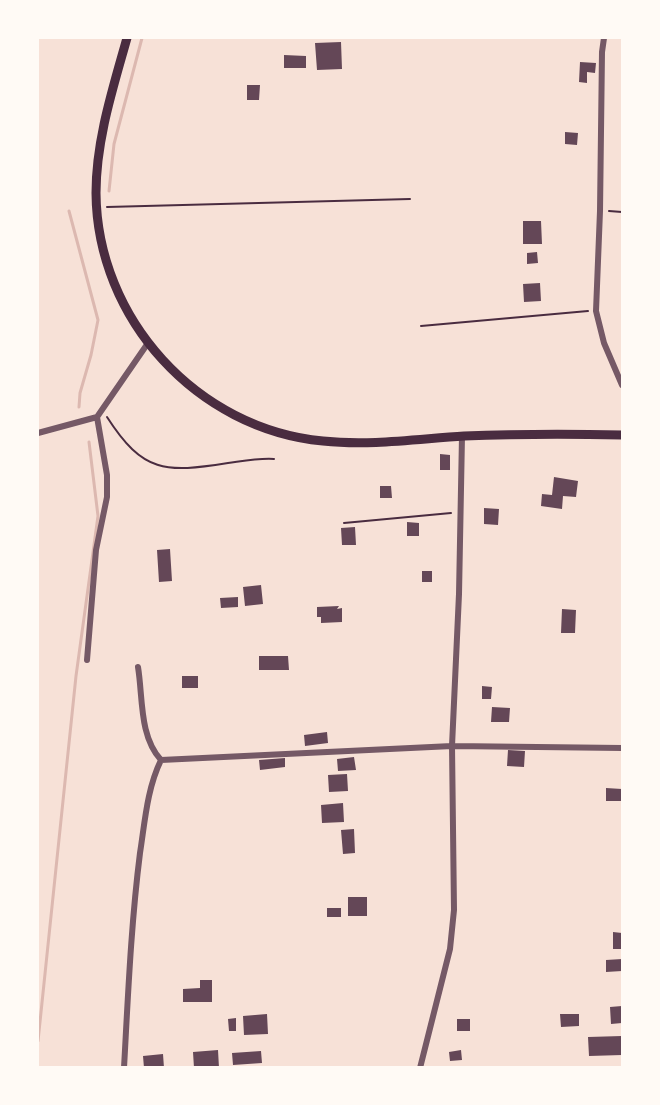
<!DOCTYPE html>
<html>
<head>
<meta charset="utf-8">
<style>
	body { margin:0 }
	#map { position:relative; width:660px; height:1105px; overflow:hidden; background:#f7e1d7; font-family:Signika,sans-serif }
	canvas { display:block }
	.frame { position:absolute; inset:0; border:39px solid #fffaf5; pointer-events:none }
</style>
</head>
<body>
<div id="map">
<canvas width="660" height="1105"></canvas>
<div class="frame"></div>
</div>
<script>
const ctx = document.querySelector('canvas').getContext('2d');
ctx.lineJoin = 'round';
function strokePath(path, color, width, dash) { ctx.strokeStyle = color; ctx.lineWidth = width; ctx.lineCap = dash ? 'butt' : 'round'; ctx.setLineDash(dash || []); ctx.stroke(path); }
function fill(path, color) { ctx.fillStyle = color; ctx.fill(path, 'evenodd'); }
strokePath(new Path2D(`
	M109,191L114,144L142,38
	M69,211L98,320L91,355L80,393L79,407
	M38,1041L76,676L98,516L89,442`), '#dcb8b0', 3);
fill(new Path2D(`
	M341,42L342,69L317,70L315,43Z
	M284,55L306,56V68H284Z
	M580,62L596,63L595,73L587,72V83L579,82Z
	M247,85H260L259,100H247Z
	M565,132L578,133L577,145L565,144Z
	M523,221H541L542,244H523Z
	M537,252L538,263L527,264V253Z
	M540,283L541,301L524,302L523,284Z
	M440,454L450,455V470H440Z
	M554,477L578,481L576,497L563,496L562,509L541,506L542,494L552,495Z
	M380,486H391L392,498H380Z
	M484,508L499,509L498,525L484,524Z
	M407,522L419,523V536H407Z
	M355,527L356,545H342L341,528Z
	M170,549L172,581L159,582L157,550Z
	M422,571H432V582H422Z
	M261,585L263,604L245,606L243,587Z
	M238,597V607L221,608L220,598Z
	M339,606L337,609L342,608V622L321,623V617H317V607Z
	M562,609L576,610L575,633H561Z
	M259,656H288L289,670H259Z
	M182,676H198V688H182Z
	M482,686L492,687L491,699H482Z
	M492,707L510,708L509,722H491Z
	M327,732L328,743L305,746L304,735Z
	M508,750L525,751L524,767L507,766Z
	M354,757L356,770L338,771L337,759Z
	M285,758V767L260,770L259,760Z
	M347,774L348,791L329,792L328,775Z
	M606,788L622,789V801H606Z
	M343,803L344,822L322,823L321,805Z
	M354,829L355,853L343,854L341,830Z
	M348,897H367V916H348Z
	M327,908H341V917H327Z
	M613,932L622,933V949H613Z
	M622,959V971L606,972V960Z
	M200,980H212V1002H183V989L200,988Z
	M622,1006V1023L611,1024L610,1007Z
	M267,1014L268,1034L244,1035L243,1016Z
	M560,1014H579V1026L561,1027Z
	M236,1018V1031H229L228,1019Z
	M457,1019H470V1031H457Z
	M622,1036V1055L589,1056L588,1037Z
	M218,1050L219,1068H194L193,1052Z
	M461,1050L462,1060L450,1061L449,1052Z
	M261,1051L262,1063L233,1065L232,1053Z
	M163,1054L164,1068H144L143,1056Z`), '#644757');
strokePath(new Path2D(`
	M107,207L410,199
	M609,211L622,212
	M421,326L588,311
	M107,417C143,473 165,473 228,463C243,461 258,458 274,459
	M344,523L451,513`), '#4a2c40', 2);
strokePath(new Path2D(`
	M604,38L602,52L600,211L596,311L604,343L622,385
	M38,433L97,417L148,343
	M87,660L96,550L107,497V475L97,417
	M138,667C143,697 139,736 161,760
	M161,760L452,746L622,748
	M124,1068C128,996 131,924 140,853C145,821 147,789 161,760
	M420,1068L450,949L454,910L452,746L459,594L462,436`), '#755966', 6);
strokePath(new Path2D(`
	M127,38C113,88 96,140 96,193C97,319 197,429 323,441C370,446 417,439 464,436C517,434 569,434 622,435`), '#4a2c40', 9);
</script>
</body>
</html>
